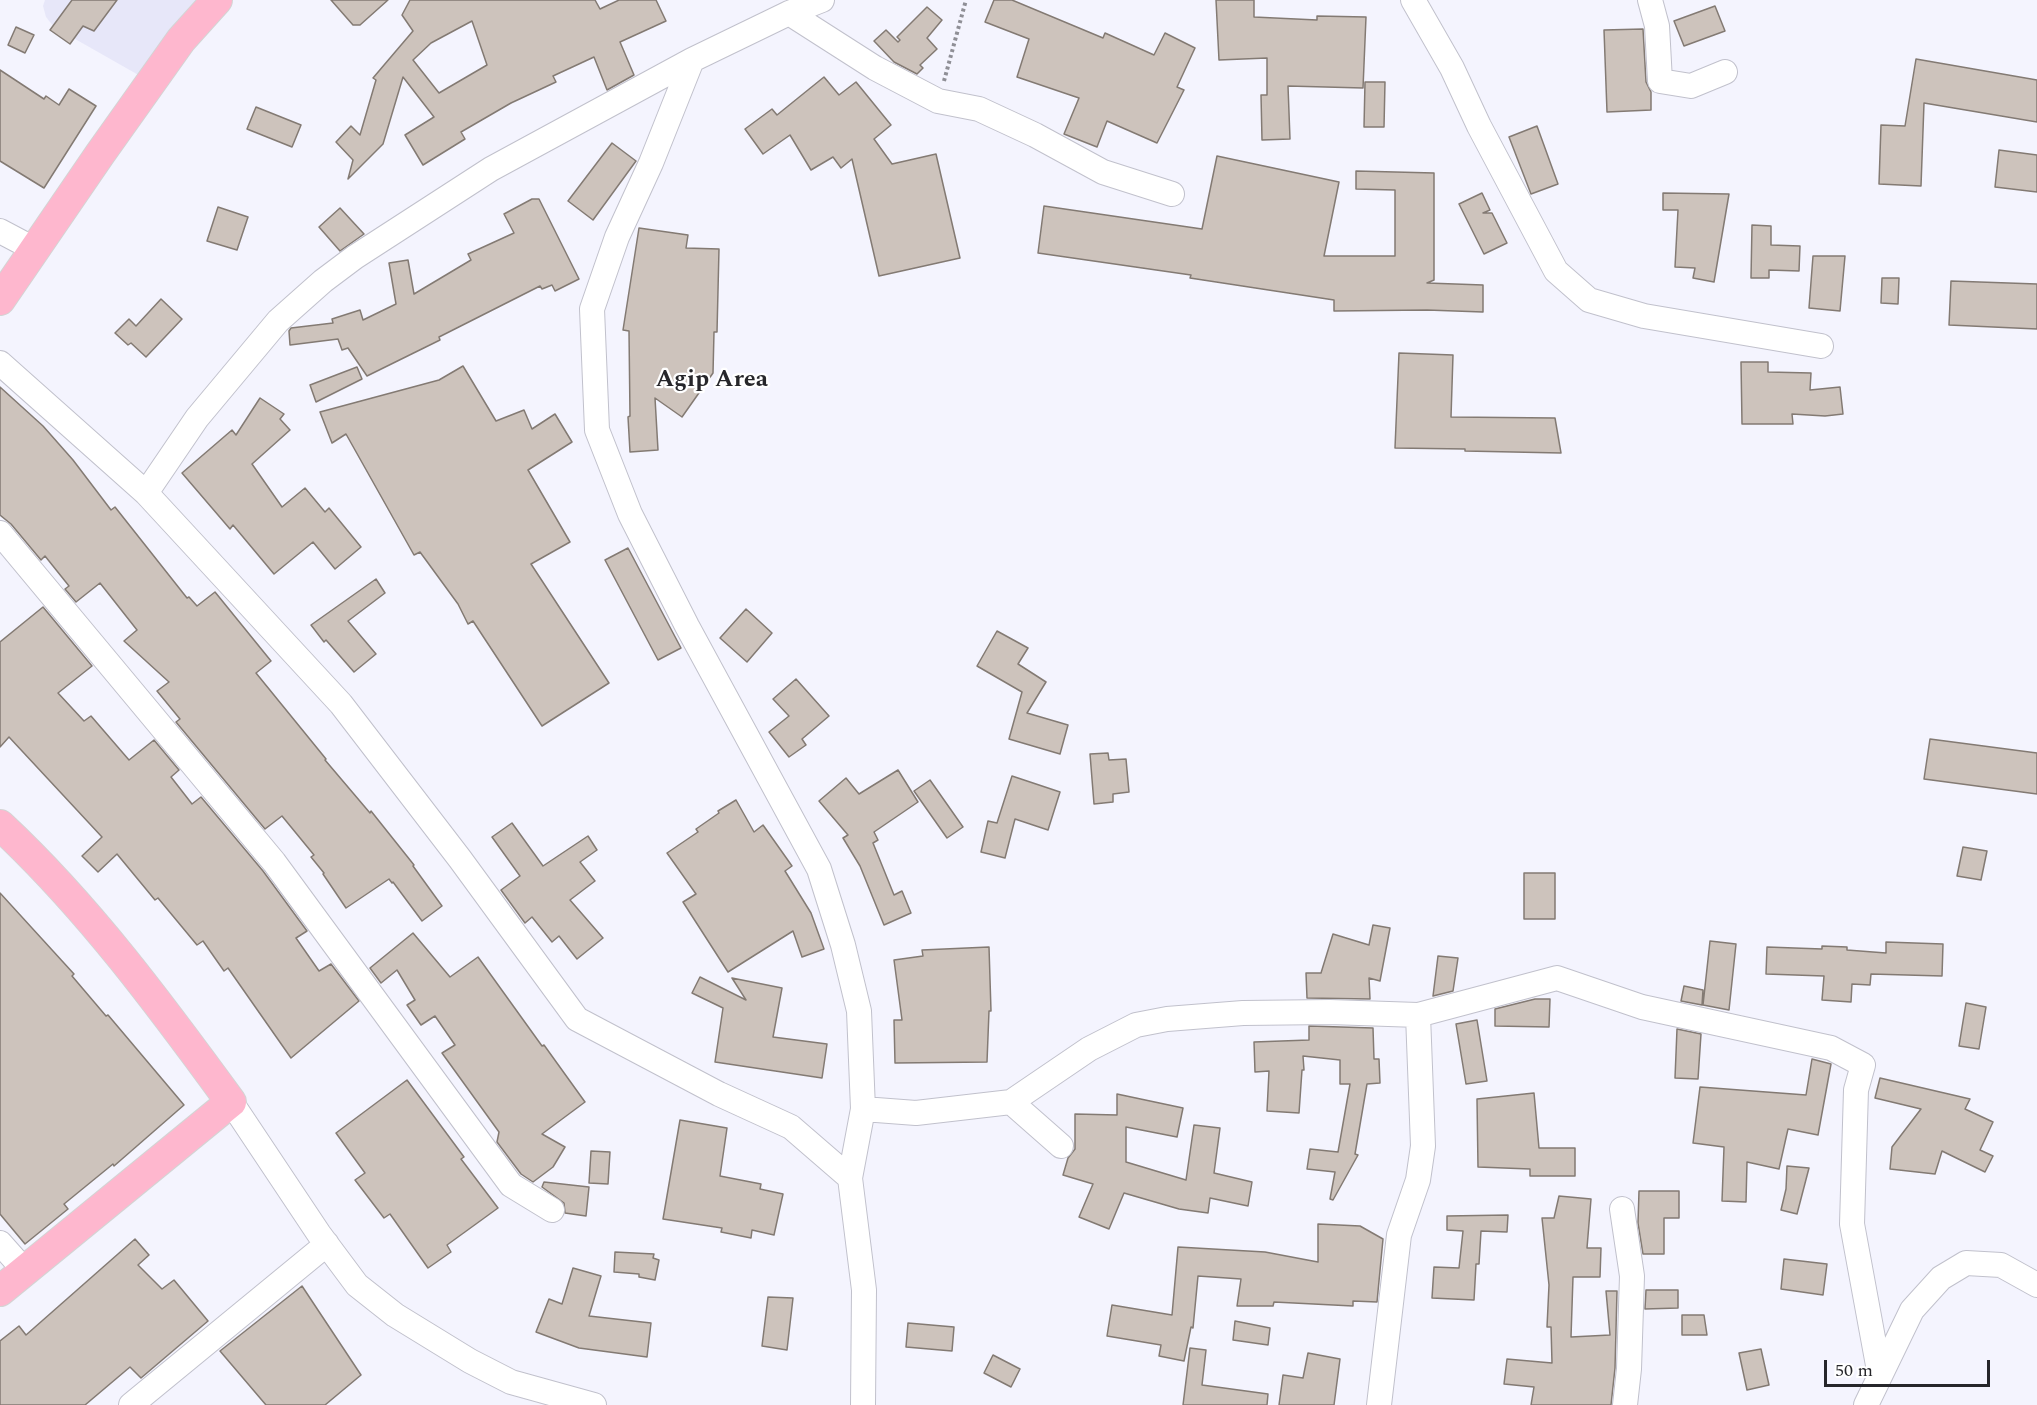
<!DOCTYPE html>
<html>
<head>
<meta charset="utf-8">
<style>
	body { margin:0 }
	#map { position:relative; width:2037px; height:1405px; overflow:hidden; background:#f4f4fe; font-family:Spectral,serif }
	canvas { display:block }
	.scale { position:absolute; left:1824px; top:1360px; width:166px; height:27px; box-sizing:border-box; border:3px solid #26262a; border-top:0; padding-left:8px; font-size:18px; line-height:21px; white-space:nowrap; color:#26262a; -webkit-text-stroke:4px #fff; paint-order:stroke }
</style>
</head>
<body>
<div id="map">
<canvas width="2037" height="1405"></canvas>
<div class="scale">50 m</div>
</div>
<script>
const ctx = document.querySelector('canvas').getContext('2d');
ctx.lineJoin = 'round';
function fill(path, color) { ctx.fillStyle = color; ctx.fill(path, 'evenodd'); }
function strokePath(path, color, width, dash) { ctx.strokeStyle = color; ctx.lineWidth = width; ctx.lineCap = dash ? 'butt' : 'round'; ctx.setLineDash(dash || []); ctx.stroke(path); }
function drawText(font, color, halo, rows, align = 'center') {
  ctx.font = font + ' Spectral,serif'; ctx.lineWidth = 4.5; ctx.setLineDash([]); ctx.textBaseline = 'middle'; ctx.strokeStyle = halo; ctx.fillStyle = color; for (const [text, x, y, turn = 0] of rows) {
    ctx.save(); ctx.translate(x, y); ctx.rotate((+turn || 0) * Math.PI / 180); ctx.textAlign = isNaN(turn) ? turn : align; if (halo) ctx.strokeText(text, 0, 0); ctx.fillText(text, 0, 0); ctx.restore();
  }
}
fill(new Path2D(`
	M45,0H201L149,81L54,27L46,17L43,6Z`), '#e7e7f9');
const building = new Path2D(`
	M72,0H117L94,31L83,26L70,44L50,30Z
	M331,0H388L360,25H353Z
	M410,0H595L600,9L619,0H656L666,21L620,42L634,75L607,90L594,57L553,76L556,82L511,103L461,132L465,139L423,165L405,135L434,117L403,77L383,144L348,179L353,160L336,142L351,126L360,135L376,80L373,78L413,31L402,15ZM472,21L487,65L439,93L413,60L431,43Z
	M994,0H1012L1103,38L1105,33L1154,55L1165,33L1195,48L1177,87L1184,90L1157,143L1107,121L1097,147L1064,134L1079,98L1017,77L1029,39L985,22Z
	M1216,0H1254V17L1317,20V16L1366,17L1363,88L1288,86L1290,139L1262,140L1261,95H1267V58L1219,60Z
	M1715,6L1725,31L1684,46L1674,21Z
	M927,7L942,20L927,38L937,49L920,65L923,68L917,74L894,62L874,41L886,30L898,42L900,40L897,37Z
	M16,27L34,35L25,53L8,45Z
	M1643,29L1646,82L1651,92V110L1607,112L1604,30Z
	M1916,59L2037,80V122L1924,103L1921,186L1879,184L1881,125L1905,126Z
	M0,70L44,99L46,96L59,105L69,89L96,106L44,188L0,161Z
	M824,77L839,95L856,82L891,125L874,139L892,164L936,154L960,258L879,276L852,159L841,168L833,157L811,170L790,135L763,154L745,129L772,109L777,115Z
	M1365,82H1385L1384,127H1364Z
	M256,107L301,125L292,147L247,129Z
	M1537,126L1558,184L1531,194L1509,137Z
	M612,143L636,161L593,220L568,201Z
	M1999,150L2037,155V192L1995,187Z
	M1217,156L1339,182L1324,256H1395V190L1356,189V171L1434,173V280L1427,283L1483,285V312L1427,310L1334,311V300L1190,278L1191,275L1038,253L1044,206L1202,229Z
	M1482,193L1490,210L1483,213H1492L1507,243L1484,254L1459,204Z
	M1663,193L1729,194L1714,282L1693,278L1695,268L1675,267L1678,210H1663Z
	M532,199H539L579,279L555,291L552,285L542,289L540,286L439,337L440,340L367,376L348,348L342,350L338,339L290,345L289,331L291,328L333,323L332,319L360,310L363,320L396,304L389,263L408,260L414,294L471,260L468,254L514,233L504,214Z
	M218,207L248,217L237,250L207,241Z
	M340,208L364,234L340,251L319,227Z
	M1752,225L1771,226V245L1800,246L1799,271L1769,270V278H1751Z
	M639,228L688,235L686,248L719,249L717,332H714L713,373L682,417L655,398L658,450L630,452L628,417L630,416L629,331L623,330Z
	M1813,256H1845L1840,311L1809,308Z
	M1882,278H1899L1898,304L1881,303Z
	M1951,281L2037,284V329L1949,325Z
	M161,299L182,319L146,357L131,343L128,345L115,333L129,319L136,326Z
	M1399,353L1453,355L1451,417L1555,418L1561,453L1465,451V449L1395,448Z
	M1741,362H1768V372L1811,373L1810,390L1840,387L1843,414L1825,416L1792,414L1793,424H1742Z
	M463,366L496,421L524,410L532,429L555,414L572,442L528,470L570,542L531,564L609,683L542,726L473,621L468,624L458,604L420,552L414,555L346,434L332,443L320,412L439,380Z
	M357,367L362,379L316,402L310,385Z
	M0,387L43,426L73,460L111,510L115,507L187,598L189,597L197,606L215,592L271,661L256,673L326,759L325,760L370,813L371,811L414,865L413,866L442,906L422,921L393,882L392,883L389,879L346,908L323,874L324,873L311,857L314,855L282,816L265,829L176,722L180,719L157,691L169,682L124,641L137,630L100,583L76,602L65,589L69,586L45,556L41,560L11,524L0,515Z
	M260,398L284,414L280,419L290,430L252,464L282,507L305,488L325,512L329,508L361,547L335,569L313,542L274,574L233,525L230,529L182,473L232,430L236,435Z
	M628,548L681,648L658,660L605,560Z
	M376,579L385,593L348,621L376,654L354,672L326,640L324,642L311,625Z
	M43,607L92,666L58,693L84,721L91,716L129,760L154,740L179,770L171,777L192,804L201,797L263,871L307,931L296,938L319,971L331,964L359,1001L291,1058L228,968L224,971L203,941L197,945L158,898L155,900L117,854L98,872L82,856L102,837L9,737L0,747V642Z
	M746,609L772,633L747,662L720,638Z
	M997,631L1028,648L1018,664L1046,682L1027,713L1068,725L1060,754L1009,739L1022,692L977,666Z
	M796,679L829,716L802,739L806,745L789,757L769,732L789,716L773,699Z
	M1930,739L2037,753V794L1924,779Z
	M1108,753L1109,760L1126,759L1129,792L1113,794V802L1094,804L1090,754Z
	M898,770L918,802L874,832L878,840L873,843L894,895L902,891L911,913L884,925L860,866L843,838L848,835L819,801L846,778L859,794Z
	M1012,776L1060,792L1048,830L1015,819L1005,858L981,852L988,821L997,823Z
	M930,780L963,827L947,838L914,791Z
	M736,800L754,832L763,825L792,866L785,871L811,913L824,949L802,957L793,931L728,972L683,902L696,894L667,853L698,832L696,829L719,813L718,811Z
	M512,823L543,866L588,836L597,850L580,862L595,881L570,900L603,938L577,959L559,936L552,942L532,917L525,923L501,890L520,876L492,837Z
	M1963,847L1987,851L1981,880L1957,876Z
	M1524,873H1555V919H1524Z
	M0,893L74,974L72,976L106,1016L108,1015L184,1105L114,1166L113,1164L64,1204L68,1209L25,1244L0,1214Z
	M1373,925L1390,928L1380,981L1369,978L1370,999L1307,998L1306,973H1321L1333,934L1369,945Z
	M413,933L450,977L478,957L542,1046L544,1045L585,1102L542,1134L565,1147L553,1167L533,1182L521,1174L497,1142L499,1132L442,1053L455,1045L435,1016L421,1025L407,1005L415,1000L397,970L381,983L370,968Z
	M1710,941L1736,944L1729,1010L1703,1005Z
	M1886,942L1943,944L1942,976L1871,974L1870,985L1852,984L1851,1002L1822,1000L1824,976L1766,974L1767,947L1822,949V946L1847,947V950L1886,953Z
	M989,947L991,1011H989L987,1062L895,1063L894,1020H902L894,960L923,956L922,950Z
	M1438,956L1458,958L1453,991L1433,996Z
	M700,977L746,1000L732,978L782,988L773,1037L827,1044L822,1078L715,1062L723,1008L692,993Z
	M1684,986L1703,990L1702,1005L1681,1001Z
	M1535,999H1550L1549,1027L1495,1026V1009Z
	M1966,1003L1986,1007L1979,1049L1959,1046Z
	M1477,1020L1487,1081L1466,1084L1456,1024Z
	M1309,1026L1373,1028L1374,1059H1379L1380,1083L1367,1084L1355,1154L1358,1155L1333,1200L1330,1199L1335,1172L1307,1169L1310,1149L1338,1152L1350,1084H1340V1060L1303,1056L1304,1070H1302L1299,1113L1267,1111L1269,1071L1255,1072L1254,1042L1309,1040Z
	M1677,1029L1701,1034L1698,1079L1675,1078Z
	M1812,1059L1831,1064L1818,1135L1788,1129L1779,1169L1747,1162L1746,1202L1722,1201L1724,1147L1693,1143L1700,1087L1806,1095Z
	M1880,1078L1970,1099L1965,1109L1993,1122L1980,1150L1993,1156L1985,1172L1942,1151L1935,1174L1890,1169L1892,1147L1921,1109L1875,1098Z
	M407,1080L464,1157L461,1159L498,1208L447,1245L451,1252L428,1268L390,1214L384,1218L355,1180L365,1173L336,1133Z
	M1534,1093L1539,1148H1575V1176H1530V1169L1478,1167L1477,1099Z
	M1117,1094L1183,1108L1177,1137L1126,1127V1162L1186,1180L1194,1125L1220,1128L1214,1173L1252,1182L1248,1206L1210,1198L1208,1213L1179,1209L1124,1193L1109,1229L1079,1217L1093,1184L1063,1175L1068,1158L1075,1149V1114L1117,1115Z
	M680,1120L727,1128L720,1176L761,1184L760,1189L783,1194L774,1235L752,1230L751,1238L721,1232L722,1228L663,1219Z
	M591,1151L610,1152L608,1184L589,1183Z
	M1787,1166L1809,1168L1797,1214L1781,1210L1786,1189Z
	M544,1182L589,1187L586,1216L565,1213L564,1203L542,1187Z
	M1639,1191H1679V1218H1664V1254H1643L1638,1223Z
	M1559,1196L1591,1199L1587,1248H1601L1600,1277H1573L1571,1337L1610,1335L1606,1291H1617L1615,1368L1611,1405H1531L1534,1387L1504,1384L1507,1359L1552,1363L1551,1327H1547L1549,1285L1542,1218H1554Z
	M1508,1215L1507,1232L1481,1231L1479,1264H1476L1474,1300L1432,1298L1434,1267L1459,1268L1463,1231L1447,1230V1216Z
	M1318,1224L1360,1226L1383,1239L1377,1302L1353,1301V1306L1274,1302L1273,1306H1237L1241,1279L1198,1276L1193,1328L1191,1327L1184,1361L1159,1356L1161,1345L1107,1336L1112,1305L1172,1315L1178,1247L1265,1252L1318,1262Z
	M135,1239L149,1255L138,1265L162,1289L174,1280L208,1321L141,1378L130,1367L85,1405H0V1341L19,1326L26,1335Z
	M615,1252L654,1254L653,1258L659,1260L655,1280L639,1277V1274L614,1272Z
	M1784,1259L1827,1264L1823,1295L1781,1289Z
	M573,1268L601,1276L589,1316L651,1323L647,1357L579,1348L536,1332L549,1299L562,1304Z
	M302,1286L361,1375L325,1405H266L220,1351Z
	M1646,1290H1678V1308L1645,1309Z
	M768,1297L793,1298L787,1350L762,1346Z
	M1682,1315H1704L1707,1335H1682Z
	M1235,1321L1270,1328L1268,1345L1233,1340Z
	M908,1323L954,1327L952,1351L906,1347Z
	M1190,1348L1206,1350L1202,1385L1268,1394L1267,1405H1183Z
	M1761,1349L1769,1385L1747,1390L1739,1353Z
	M1308,1353L1340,1359L1334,1405H1279L1283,1375L1303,1378Z
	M993,1355L1020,1369L1011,1387L984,1373Z`);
fill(building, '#cdc3bc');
strokePath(building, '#837a73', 1.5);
const minor = new Path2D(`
	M1413,0L1452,68L1479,126L1556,271L1589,300L1644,316L1821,346
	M1650,0L1657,26L1660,81L1691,86L1725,72
	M789,13L875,68L938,101L979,109L1035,135L1103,172L1172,194
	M692,60L651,163L617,237L592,309L597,430L630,514L687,626L819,869L843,945L859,1011L863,1109
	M0,231L34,249
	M0,363L146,493L341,704L460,859L577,1019L719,1094L791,1127L850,1178L864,1290L863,1405
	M146,493L197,418L278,321L323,281L355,257L491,169L692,60L789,13L822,0
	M0,533L274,862L511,1185L552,1210
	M231,1102L319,1234L357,1285L395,1315L470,1361L511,1382L594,1405
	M1011,1102L1061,1146
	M850,1178L863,1109L916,1113L1011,1102L1089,1049L1136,1025L1167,1019L1243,1013L1330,1012L1418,1015
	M1622,1209L1632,1276L1629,1369L1625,1405
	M0,1243L24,1270
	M131,1405L327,1244
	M1379,1405L1399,1235L1418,1180L1423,1146L1418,1015L1557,978L1642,1007L1831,1048L1863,1065L1856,1090L1852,1224L1880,1376
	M1866,1405L1912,1310L1941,1278L1966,1263L2001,1265L2037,1285`);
const major = new Path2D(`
	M0,300L100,154L181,40L217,0
	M0,825C88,907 161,1006 231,1102L0,1291`);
strokePath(minor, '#c1c1cc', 26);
strokePath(major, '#d4d4d4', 32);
strokePath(new Path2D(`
	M944,81L966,0`), '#8f8f96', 4, [3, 3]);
strokePath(minor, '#fff', 24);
strokePath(major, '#feb7ce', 30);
drawText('bold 24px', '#26262a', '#fff', [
	["Agip Area",712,381]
]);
</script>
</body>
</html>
